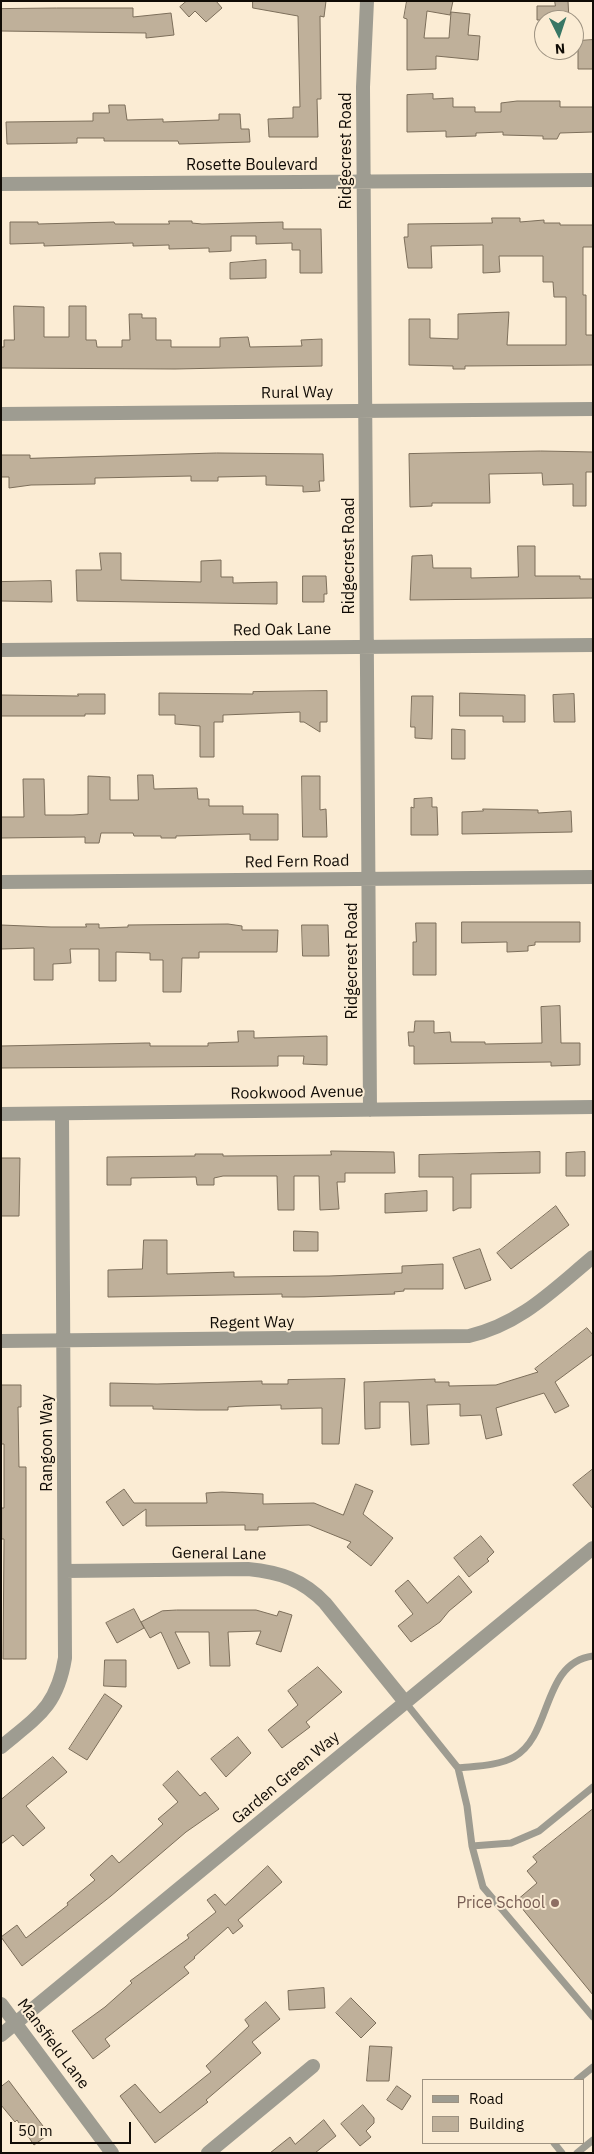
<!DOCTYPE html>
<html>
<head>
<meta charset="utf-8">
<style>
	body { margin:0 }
	#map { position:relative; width:594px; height:2154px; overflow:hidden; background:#fbecd4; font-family:"IBM Plex Sans",sans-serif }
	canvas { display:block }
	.frame { position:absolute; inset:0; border:2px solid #100b05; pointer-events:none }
	.legend { position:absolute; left:422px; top:2079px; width:162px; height:65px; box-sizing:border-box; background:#fbecd4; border:1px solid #9d9281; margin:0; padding:6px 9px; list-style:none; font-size:15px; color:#100b05 }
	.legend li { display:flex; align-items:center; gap:10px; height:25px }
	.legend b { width:25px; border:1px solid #9d9281 }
	.north { position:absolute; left:534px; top:10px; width:50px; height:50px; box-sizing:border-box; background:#fbecd4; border:1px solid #9d9281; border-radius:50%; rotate:176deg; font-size:14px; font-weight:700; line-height:20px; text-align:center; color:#100b05 }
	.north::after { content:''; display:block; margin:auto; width:18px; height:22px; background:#387765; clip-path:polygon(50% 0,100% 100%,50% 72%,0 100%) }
	.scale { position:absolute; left:10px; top:2122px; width:121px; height:22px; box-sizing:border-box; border:2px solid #100b05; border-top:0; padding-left:6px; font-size:15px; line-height:18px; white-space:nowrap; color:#100b05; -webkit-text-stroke:4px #fbecd4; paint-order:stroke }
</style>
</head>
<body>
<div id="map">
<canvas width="594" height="2154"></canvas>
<div class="frame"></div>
<ul class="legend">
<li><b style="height:6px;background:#9e9c91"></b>Road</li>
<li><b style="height:14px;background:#bfb09a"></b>Building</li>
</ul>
<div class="north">N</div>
<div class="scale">50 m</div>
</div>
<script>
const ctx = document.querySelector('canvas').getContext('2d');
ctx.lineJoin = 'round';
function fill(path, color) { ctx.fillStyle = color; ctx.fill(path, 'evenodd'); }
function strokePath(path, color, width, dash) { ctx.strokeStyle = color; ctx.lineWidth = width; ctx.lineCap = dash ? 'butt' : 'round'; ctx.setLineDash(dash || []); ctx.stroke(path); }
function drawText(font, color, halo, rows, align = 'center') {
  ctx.font = font + ' "IBM Plex Sans",sans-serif'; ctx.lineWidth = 4; ctx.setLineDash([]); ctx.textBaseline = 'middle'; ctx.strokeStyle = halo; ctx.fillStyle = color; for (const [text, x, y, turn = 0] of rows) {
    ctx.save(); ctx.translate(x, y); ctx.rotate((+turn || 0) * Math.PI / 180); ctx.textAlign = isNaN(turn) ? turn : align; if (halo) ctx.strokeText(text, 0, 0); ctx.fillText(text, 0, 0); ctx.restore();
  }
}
const building = new Path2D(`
	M187,1H216L222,8L206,22L195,11L189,17L180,7Z
	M253,1H326L324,17L320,16L321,99H317L318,137H269L268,119L293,118V107H300L298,16L253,8Z
	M407,1H453L450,15L427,11L424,38H449L451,12L470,14L468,35L480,36L478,60L436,56V69L407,70V19L404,18Z
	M555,1H568L569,20H537V6H555Z
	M57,8H133V17L171,13L174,35L146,38V33L1,31V9Z
	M593,40V69H578V41Z
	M433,94V99L453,98V107H475V112H501V103L517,101H560V107H593V132L560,133L557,139H543V136L503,135V132L476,133V136L446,137V131L407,132V95Z
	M109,105H125L127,120L163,119V122L219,120V114H240L241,129H249L250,142L179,144L178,141H104V138H77V143L7,144L6,122L93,121V113H109Z
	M492,218H520V222L544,220V223H560V225H593V247H583V295H586V335H593V365L465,366V369H453V366L409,365V319H430V338L458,339V314L509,312L507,345H566V297H554L553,282H543V256H499L500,272L483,273V245L431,246L432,268H408L404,237H408V224L492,223Z
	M169,221H192V223L202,224L283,222V229H321L322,273H300V250H292V243L256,244V236H231V251L209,252V248L169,249V245L133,246V243L44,246V243L10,244V222H38V224L114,222L115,224H169Z
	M266,260V278L230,279V263Z
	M14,306L44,307V337H69V306H86V340H96L97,347H122V340H130L129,314H142V318H156V340H171V347H220V338L248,337L250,347L302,346L301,340L322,339V366L175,369L1,368V347H4V340H14Z
	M541,451L593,452V472H586V506H573V484L543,485L542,473L489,474L490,503H432V506L410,507L409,454Z
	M217,453L323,454L324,481H319L320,491L303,492V486L266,485V476L218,477V481H191V476L95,478V484L31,485L9,488V477H1V455H30V458Z
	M518,546H535V576H580V579H593V598L410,600L412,556L432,555L433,568H471V578L518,577Z
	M100,553H121V580L201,582V561L221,560V577H233V583L277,582V604L77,601L76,570H101Z
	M303,576H326L327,594H324V602H303Z
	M51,581L52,602L1,601V582Z
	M327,691V722H320V732L304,722H300V712L223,715V722H214V757H200V726L175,724V715H159V693L253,694V692Z
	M460,693L525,695V722H503V716H460Z
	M78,694H105V714H85V716H1V695L78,696Z
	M574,694L575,722H554L553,695Z
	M412,696H433L432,739L415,738V727H411Z
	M452,729L465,730V759H452Z
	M138,775H153L154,789L197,788L198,799H209V806H243V814H278V840H250V834L176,836V838H161V836H134L133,833H101L99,843H85V837L1,838V817H24L23,779H44L45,815H73L88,814V776L110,777V800H138Z
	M302,776H320V810L326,809L327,837H303Z
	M432,798V807H437L438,835H411V807L414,808V799Z
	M483,809L538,810V813L571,811L572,832L462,834V812L483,811Z
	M462,922H580V942H535V945L528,946V951L507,952V942L462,943Z
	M416,923H436V975H413V942H416Z
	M86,924H99V928L128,927V925L228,924L242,926V930H278L277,952H199V958H182L181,992H163V960H150V953L116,952V981H99V949H70L71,963L53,964V980H34V948L1,949V925L51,927H86Z
	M302,925H328L329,956H303Z
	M560,1006L561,1043H580V1065L551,1066V1062L414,1064V1046H409L408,1032H414L415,1021H434V1033L450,1032L451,1042H485V1044L542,1043L541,1007Z
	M238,1031H254V1038L327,1036V1065L303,1064L304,1056H278V1066L1,1068V1046L145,1043H150V1046H208V1043L238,1042Z
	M331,1151L394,1152L395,1173H345V1182H337L339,1209L320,1210L319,1176H294V1210H278L277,1176H223L214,1178V1185H197L196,1177L131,1178V1185H107V1157L195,1156V1154H223V1156L331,1155Z
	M540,1152V1173L471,1174V1208H459L453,1211V1177H419V1155Z
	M585,1152V1176H566V1153Z
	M1,1158H20L19,1216H1Z
	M427,1191V1211L385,1213V1194Z
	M556,1206L569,1225L511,1269L497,1253Z
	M294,1231L318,1232V1251H294Z
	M144,1240H167V1274L234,1272V1277L329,1276L402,1273V1266L443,1264V1289H404V1291L394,1292L395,1294L304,1297H282V1294L108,1297V1270L142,1269Z
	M480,1249L491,1280L465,1289L453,1258Z
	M587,1328L593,1335V1354L555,1382L569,1406L555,1413L544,1393L496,1408L502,1435L486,1439L481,1415L460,1416V1404L427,1405L429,1444L411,1445L409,1402H380V1428L365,1429L364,1382L435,1379V1382H449V1386L496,1385L538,1372L535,1369Z
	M345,1379L339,1444H322V1408L281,1409V1405L245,1406L228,1407V1410H197L153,1409V1406H110V1383L157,1384L262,1381V1384H288V1380Z
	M1,1385H21V1407H18L19,1467H26V1659H3L4,1539H1V1508H4V1444H1Z
	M593,1469V1509L573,1485Z
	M356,1484L373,1491L363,1514L393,1538L371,1566L347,1547L351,1542L309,1525L258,1527V1530H245V1525L146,1526V1509L123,1526L106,1502L124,1489L134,1503H207L206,1493L222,1492L263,1494V1504L314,1503L343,1515Z
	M481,1536L494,1552L487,1559L489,1561L469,1577L454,1558Z
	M459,1576L472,1592L449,1611L440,1622L411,1642L398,1626L413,1614L395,1591L408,1580L427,1603Z
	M134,1609L144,1628L117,1643L106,1623Z
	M177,1610H256L277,1616L279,1611L292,1615L281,1652L256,1644L261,1631L228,1632L230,1666H210L209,1632H175L190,1663L178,1669L161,1632L150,1638L141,1622L162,1611Z
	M105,1660H126V1687L104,1686Z
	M318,1667L342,1692L306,1722L310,1727L282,1748L268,1730L298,1705L288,1691Z
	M105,1694L122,1706L87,1760L69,1749Z
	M238,1737L251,1753L226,1777L211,1759Z
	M53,1757L67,1772L26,1806L45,1828L23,1846L13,1835L1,1844V1800Z
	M178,1771L200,1796L205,1792L219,1809L186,1832L111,1896L22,1966L1,1937L17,1925L26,1938L68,1905L67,1903L95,1880L90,1875L112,1855L119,1863L144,1841L163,1824L158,1819L178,1802L163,1785Z
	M593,1809V1995L516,1901L537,1883L527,1871L537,1862L533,1857Z
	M268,1866L282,1882L238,1920L243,1926L233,1934L228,1927L194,1957L195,1958L184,1967L189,1973L105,2039L110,2046L93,2059L72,2031L105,2007L132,1983L130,1981L189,1938L187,1935L216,1912L207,1900L215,1894L225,1905Z
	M324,1988L325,2008L289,2010L288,1991Z
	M351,1998L376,2023L361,2038L336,2013Z
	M266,2002L280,2019L252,2042L261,2053L206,2100L208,2102L155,2143L120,2096L135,2084L160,2113L211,2072L206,2066L249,2026L245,2020Z
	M370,2046L392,2047L389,2081H367Z
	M9,2081L49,2134L34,2145L17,2120L15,2122L1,2105V2087Z
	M397,2086L411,2096L402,2110L387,2100Z
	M363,2105L374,2118V2123L366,2131L371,2137L360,2146L341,2124Z
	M324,2120L336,2136L315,2153H270L290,2137L295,2144Z`);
fill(building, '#bfb09a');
strokePath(building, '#7c6e5a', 1);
strokePath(new Path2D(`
	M405,1702L458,1768L467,1806L472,1846L483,1887L593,2017
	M458,1768C475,1766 498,1766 514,1757C553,1735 541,1663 593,1656
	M472,1846L511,1843L539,1831L593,1787
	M577,2080L593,2067
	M554,2143L562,2153
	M577,2153L593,2140`), '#9e9c91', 7);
strokePath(new Path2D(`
	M367,1L363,87L370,1110
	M1,184L593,180
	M1,414L593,409
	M1,650L593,645
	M1,882L593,877
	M1,1114L593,1107
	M1,1341L469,1336C521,1324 553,1290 593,1257
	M65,1571L248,1569C280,1572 303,1580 325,1603L405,1702
	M1,1747C37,1717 57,1707 65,1658L62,1114
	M1,2004L112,2153
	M1,2035L593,1548
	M208,2153L313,2066`), '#9e9c91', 14);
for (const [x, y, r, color] of [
	[555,1903,5,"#8d6e63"]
]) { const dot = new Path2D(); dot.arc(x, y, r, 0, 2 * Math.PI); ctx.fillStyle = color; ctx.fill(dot); strokePath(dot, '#fbecd4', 2); }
drawText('16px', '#100b05', '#fbecd4', [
	["Ridgecrest Road",346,151,-90],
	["Rosette Boulevard",252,165],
	["Rural Way",297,393,-1],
	["Ridgecrest Road",349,556,-90],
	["Red Oak Lane",282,630,-1],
	["Red Fern Road",297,862,-1],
	["Ridgecrest Road",352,961,-90],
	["Rookwood Avenue",297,1093,-1],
	["Regent Way",252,1323,-1],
	["Rangoon Way",47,1443,-90],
	["General Lane",219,1554,1],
	["Garden Green Way",286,1778,-40],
	["Mansfield Lane",53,2044,53]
]);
drawText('16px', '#785e54', '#fbecd4', [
	["Price School",545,1903]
], 'right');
</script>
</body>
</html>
